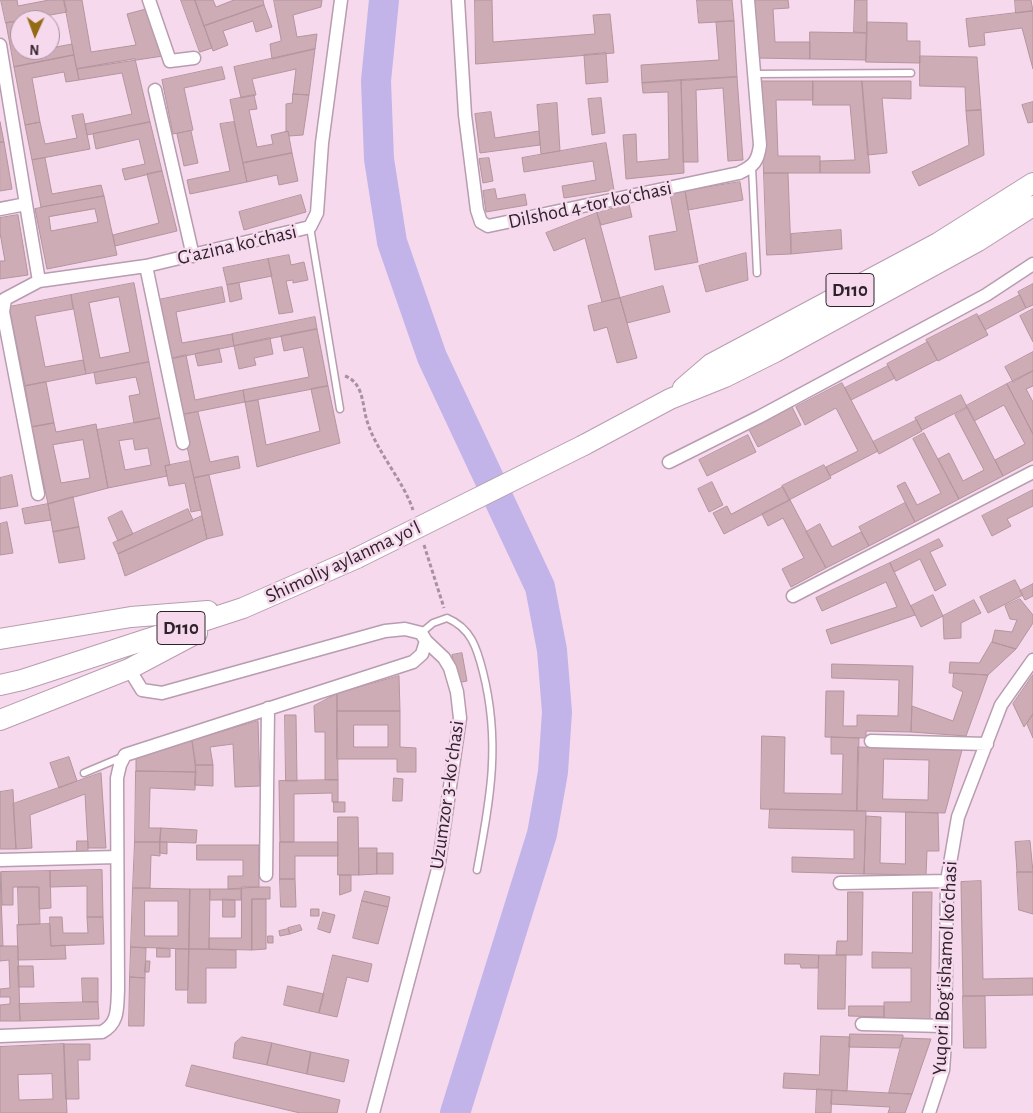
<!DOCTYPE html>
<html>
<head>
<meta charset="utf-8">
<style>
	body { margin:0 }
	#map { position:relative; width:1033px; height:1113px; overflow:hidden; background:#f6d9ed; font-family:"Alegreya Sans",sans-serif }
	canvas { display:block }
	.north { position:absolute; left:10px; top:10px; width:50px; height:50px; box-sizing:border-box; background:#f6d9ed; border:1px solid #a6909f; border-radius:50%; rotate:182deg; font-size:14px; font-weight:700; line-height:20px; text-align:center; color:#2e232b }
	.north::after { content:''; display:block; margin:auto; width:18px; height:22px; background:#946b15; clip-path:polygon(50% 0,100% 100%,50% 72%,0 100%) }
</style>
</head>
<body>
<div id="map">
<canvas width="1033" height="1113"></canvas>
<div class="north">N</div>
</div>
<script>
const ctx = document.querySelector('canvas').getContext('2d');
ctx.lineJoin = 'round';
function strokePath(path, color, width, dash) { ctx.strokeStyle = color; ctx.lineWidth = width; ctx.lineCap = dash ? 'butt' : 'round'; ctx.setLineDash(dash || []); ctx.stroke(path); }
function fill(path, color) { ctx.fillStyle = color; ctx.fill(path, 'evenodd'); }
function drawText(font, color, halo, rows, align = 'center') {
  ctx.font = font + ' "Alegreya Sans",sans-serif'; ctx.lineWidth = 5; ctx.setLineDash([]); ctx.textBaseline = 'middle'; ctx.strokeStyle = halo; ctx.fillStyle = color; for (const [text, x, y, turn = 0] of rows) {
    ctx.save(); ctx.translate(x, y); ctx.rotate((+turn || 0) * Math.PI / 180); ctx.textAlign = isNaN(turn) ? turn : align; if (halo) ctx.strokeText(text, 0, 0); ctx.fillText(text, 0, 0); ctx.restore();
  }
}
strokePath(new Path2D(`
	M384,0L376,81L379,159L392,242L432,357L540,587L552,650L557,712L553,772L542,834L455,1113`), '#c2b4e9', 30);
const building = new Path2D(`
	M1,0H17L18,6L49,0H64L67,12L6,23Z
	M64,0H82L91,52L136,45L127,14L146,9L163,56L77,69Z
	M181,0H195L212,48L200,52Z
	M195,0H213L216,7L234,0H263L264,5L204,26Z
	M274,0H322L321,7L293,15L297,37L317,34L315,49L272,59L270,44L281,41Z
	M475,0H492L493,42L595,34L593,15L610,14L614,53L476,64Z
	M697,0H732L734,21L699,23Z
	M753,0H788L789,8L773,9L775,42H810V59L756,58Z
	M855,0H867V33L854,32Z
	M1015,0H1031L1033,11L1016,13Z
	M264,5L272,27L256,32L253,21L223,31L228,45L213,51L204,26Z
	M1033,11V69L1022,28L984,33L985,45L969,47L966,19Z
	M20,21V50H29V52L72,44L74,55L14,67L6,23Z
	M734,21L737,77L642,83L641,65L719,60L716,22Z
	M867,22L907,23V41H920V63L866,62Z
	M810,32L867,33L866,60L810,59Z
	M315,49L309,95L293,94L296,69L252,79L256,95L241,98L234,67Z
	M606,53L608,82L586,84L584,55Z
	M74,55L79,80L66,82L64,72L32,78L40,122L25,125L14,67Z
	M920,56L977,57L981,110L966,111L965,87L920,86Z
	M135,59L150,122L87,135L85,124L132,114L122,73L79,80L77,69Z
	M222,67L225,79L184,88L193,130L173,134L162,80Z
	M737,77L743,160L728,161L723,88L696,90L698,162H683L681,80Z
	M681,80L684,173L626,179L623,135L636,134L637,162L669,159L668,92L643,93L642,83Z
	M760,81H813V100H776L778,156H820V173H764Z
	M813,81H862L870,173H820V161L855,160L850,105H813Z
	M862,81H911V99L882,98L887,153L868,155Z
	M293,94L309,95L303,135L289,136L288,131L286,132V104L292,103Z
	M254,95L257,109L249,110L257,147L273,144L271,135L288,131L292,153L243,163L230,100Z
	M601,98L605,133L592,135L588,99Z
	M1033,102V122L1028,123L1022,105Z
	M557,103L560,151L541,154L537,105Z
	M981,110L984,155L919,186L912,172L969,145L966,111Z
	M491,112L495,138L539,131L540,145L480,153L475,114Z
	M83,114L90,149L32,160L25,125L40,122L45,144L77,138L72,116Z
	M0,122L4,142H0Z
	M150,122L162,171L125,180L122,169L145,164L139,139L96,149L93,134Z
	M234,122L247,182L190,194L187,180L230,171L220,124Z
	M191,131L198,163L184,166L177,134Z
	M0,142H4L12,189L0,191Z
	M606,143L614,190L564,198L562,186L596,180L593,161L524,172L522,158Z
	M292,153L298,181L279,185L277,175L247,182L243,163Z
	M45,158L52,194L101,185L104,196L41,207L32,160Z
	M489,158L493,181L483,183L479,159Z
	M162,171L177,231L115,246L113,235L159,223L147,174Z
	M764,173H788L791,254L767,255Z
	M740,182L743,200L688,210L685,191Z
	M495,189L497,199L525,194L527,205L486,212L483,191Z
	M685,191L698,262L655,270L649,236L677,231L670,194Z
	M301,195L306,212L244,230L239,212Z
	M104,196L117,255L47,269L35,209ZM95,209L98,222L51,231L49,217Z
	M629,204L632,217L601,225L597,213Z
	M597,213L620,298L602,302L585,238L554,251L546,233Z
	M18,215L28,275L0,279V261H5L0,233V218Z
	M841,230L842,249L791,254V234Z
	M746,253L748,280L706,292L699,266Z
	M289,255L291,265L304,262L308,280L293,283V280L286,281L293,312L279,314L268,259Z
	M268,259L272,276L227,285L223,268Z
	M134,283L149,362L86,374L71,295ZM119,297L130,352L100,358L89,303Z
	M239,283L242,299L230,302L227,285Z
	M1033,284V305L1026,308L1018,292Z
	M663,286L670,312L627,323L620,298Z
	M222,287L225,302L176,312L182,343L232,334L234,346L170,359L158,300Z
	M71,295L73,309L35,316L45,367L83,360L86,374L25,386L9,307Z
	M1020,295L1026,308L985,330L978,317Z
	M620,298L637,358L617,363L607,327L594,331L588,306Z
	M1033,309V342L1020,316Z
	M977,314L988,335L938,361L926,340Z
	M315,317L317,329L234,346L232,334Z
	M317,329L328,386L245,402L243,390L309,377L303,347L284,351L281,336Z
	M270,338L273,354L254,358L256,365L239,369L234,346Z
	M928,342L937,360L896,381L887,364Z
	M219,349L222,362L198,366L195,354Z
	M1033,352V371L1013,382L1005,367Z
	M186,355L195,400L243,390L245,402L180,415L170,359Z
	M149,362L160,418L134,423L129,396L140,394L136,377L96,384L94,373Z
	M888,366L895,378L851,400L845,388Z
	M1033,371V386L1026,389L1033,402V434L1007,384Z
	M46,382L54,423L32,427L25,386Z
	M842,383L878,451L830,476L826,467L858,451L836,408L805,425L796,407Z
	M1007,384L1033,434V460L1003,476L995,460L1025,444L1004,405L974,421L966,406Z
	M328,386L340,443L257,467L245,402L258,400L266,445L320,431L311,389Z
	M961,395L967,407L922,430L915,418Z
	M791,405L801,425L758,447L747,426Z
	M968,408L1003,476L959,499L938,459L949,453L963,481L984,470L955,415Z
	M198,412L210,462L238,456L240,468L194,478L180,415Z
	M160,418L170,465L165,466L167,476L108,488L97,430ZM133,439L135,450L148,448L151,465L125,470L119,441Z
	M917,420L922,431L879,454L873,442Z
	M54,423L56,432L96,424L108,488L48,504L32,427ZM83,440L90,478L61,483L53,445Z
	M924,433L959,499L915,522L897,486L905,482L917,505L941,493L913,439Z
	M748,435L756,452L707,476L699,460Z
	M190,461L201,510L191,512L185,483L169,486L165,466Z
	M824,465L831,478L789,500L782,486Z
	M12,475L18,506L0,509V478Z
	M209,475L223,535L207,539L194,478Z
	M712,482L723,505L709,512L698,489Z
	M783,487L790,500L724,534L713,513L727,506L731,514Z
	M1033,490V506L1007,519L1011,526L992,536L982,516Z
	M73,497L79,527L53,532L48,504Z
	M790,500L826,568L791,587L782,569L804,558L783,518L768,526L762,514Z
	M905,503L915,522L869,546L859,527Z
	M48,504L51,520L25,524L22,509Z
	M188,509L193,520L118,554L113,543Z
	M122,511L133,534L118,541L108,518Z
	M202,516L207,539L125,576L118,554Z
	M7,522L13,553L0,555V524Z
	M820,524L832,547L861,532L869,546L826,568L806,532Z
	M79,527L85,559L59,563L53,532Z
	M939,539L943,546L930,552L946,585L935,591L920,559L894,572L890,563Z
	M890,563L915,615L831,644L826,630L897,607L886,582L822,611L816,598Z
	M1015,580L1023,595L988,613L980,597Z
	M1033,584V596L1025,600L1020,591Z
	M933,595L943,616L921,627L911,606Z
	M1020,599L1033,615V623L1016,649L992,642L995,630L1012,632L1017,620L1010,619L1005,606Z
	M974,600L981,613L961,623V638L944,639L943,616Z
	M992,642L1016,649L988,675L949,673L950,662L979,663Z
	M462,653L467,681L457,683L452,655Z
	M832,664L913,666L911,732L866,731V738L825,737L826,691H844L843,726H857V715L898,716L899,680L832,678Z
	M954,673L988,675L966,736L911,732L912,706L953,721L963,692L953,687Z
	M1033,675V714L1024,727L1013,704Z
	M399,676L400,711H337V694Z
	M337,694L338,780H325V732H315L314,706Z
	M337,711H400V747L416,748V772H397V759H337ZM354,725H388V747H354Z
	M1033,714V738L1027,724Z
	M285,715H296L297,781H286Z
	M258,721L260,786L235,787L233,744L210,747L213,765H196L192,741Z
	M762,736L785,737L784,793L842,794L843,754H831V737L859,738L857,811L761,809Z
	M192,741L196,772L136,771V758Z
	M858,747L962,750L945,813L857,811ZM884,759L929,760L928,800L883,799Z
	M69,757L77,781L59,788L50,763Z
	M196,765H213V786L195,785Z
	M136,771L196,772L195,790L150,788L149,828H161L160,842H135Z
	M101,773L106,848H88L85,794L30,815L32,848L16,849L13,804Z
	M394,778L403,779L402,801H393Z
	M338,780V802H332V793L294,794V842H280L279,781Z
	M13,790L16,849H0V792Z
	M334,802H345V812H334Z
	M770,809L866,811L864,874L792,872V857L854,859V830L769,828Z
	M906,812L938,813L939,851H927L926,875L864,874L866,816L881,817L880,863L905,864Z
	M338,817H358L359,875H338Z
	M161,828L197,830L196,843L160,842Z
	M77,841H88V852H77Z
	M1030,841L1033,872H1017L1015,842Z
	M135,842H160V856L151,855L150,888H133Z
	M160,842H167V854L160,853Z
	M280,842H338V856H295V879H280Z
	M197,845H259V887L228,889V876H243V860H197Z
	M359,848H377V874L359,875Z
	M377,853H393V874H377Z
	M102,870L103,917H87V886L50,887V871Z
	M50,871L51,908L39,909V887H13V905H2L1,872Z
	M0,872L3,946H0Z
	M1017,872H1033V914L1019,910Z
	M340,875H351V891L340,895Z
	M280,879H295L296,907H281Z
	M981,881L983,979L1033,978V995L963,996L961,882Z
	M18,887H39L40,924L19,925Z
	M242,887H270V899H252V950L209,949V938H241Z
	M133,888L190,889L189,949L131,947ZM145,901H178V936H145Z
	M190,889H210L209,949H189Z
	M210,889H241V900H210Z
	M365,891L390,897L388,907L362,901Z
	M848,892H863L862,955H836L837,941H847Z
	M913,892H932L930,1020L884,1019V1002H911V968H872V952L912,953Z
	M223,899L235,900V917H223Z
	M252,899H266V949L252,950Z
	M362,901L388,907L378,944L353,938Z
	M311,909H319V916H311Z
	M323,912L335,915L330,933L318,929Z
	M50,917H62L63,933H88L87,917H103L104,944L51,946Z
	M50,924L51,946L65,945L66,959L18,960L17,925Z
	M300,925L302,930L290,934L288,928Z
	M288,929L290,934L280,936L279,931Z
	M268,936H273V943H268Z
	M0,946H18L20,1021H0V1005L10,1004V997H0V989L10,988L9,960L0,961Z
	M131,947L146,948L145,978L130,977Z
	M157,948L170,949V957H157Z
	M176,949H189L188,990H176Z
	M189,949L236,950V968H206V1003H188Z
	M785,954L819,955L818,968H801L800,964H785Z
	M333,955L372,964L368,982L347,977L337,1017L319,1013Z
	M819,955H846L845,1009H818Z
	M146,961H150L149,972H145Z
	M18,966H33L34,987H19Z
	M130,977L145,978L144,1026H129Z
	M82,978H98V1002H83Z
	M288,986L324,994L319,1013L284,1005Z
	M963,996H985L986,1048H964Z
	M98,1002L99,1019L20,1021L19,1004Z
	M849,1006H884V1017L849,1016Z
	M850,1034L903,1035V1038L899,1048L849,1047Z
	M821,1036L850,1037L847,1091L783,1088L784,1073L819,1075Z
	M242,1037L272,1043L267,1065L233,1058L235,1043Z
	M903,1038L931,1039L912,1094L889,1093Z
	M272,1043L311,1052L307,1074L267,1065Z
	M64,1044L67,1113H0V1047ZM52,1074L53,1099L19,1100L18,1075Z
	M64,1044H90V1060H78L79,1099H66Z
	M311,1052L349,1060L344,1082L307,1074Z
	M192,1065L340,1100L337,1113H300L186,1086Z
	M817,1089L832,1090L831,1113H816Z
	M832,1090L889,1093L912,1094L905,1113H888L890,1107L831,1104Z`);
fill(building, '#ceacb6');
strokePath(building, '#b4949d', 1);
const lane = new Path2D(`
	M754,74L911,73
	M752,167L757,273
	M310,227L340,409
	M421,633L433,623L447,618C471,628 477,648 483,672C501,743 490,800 477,870
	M84,773L122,757`);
const street = new Path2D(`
	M149,0L170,61L194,58
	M458,0L465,115L477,210L481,222L488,226L739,173C754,166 758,161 760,145L748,0
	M0,45L26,204
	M155,90L193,256
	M0,209L26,204L39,281L146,266L310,227L317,213L322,143L341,0
	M146,266L183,443
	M669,462L759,417L986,295L1033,264
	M38,494L3,312L5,299L39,281
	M793,596L1033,472
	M129,669L142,690L162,693L385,631L405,629L421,633L426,641
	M871,741L987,744
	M0,860L117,857
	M266,875L268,708
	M840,883L947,881
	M862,1024L944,1026
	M0,1036L102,1032C119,1023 117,1008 118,990L117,778L120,765L125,755L413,662L422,654L426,641L444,658L450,668L457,692L460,718L438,869L373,1113
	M929,1113L943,1070L945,1042L947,881L958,817L1001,705L1033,660`);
const primary = new Path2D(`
	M683,388L711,364L938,243L1033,183
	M584,445L670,399L725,377L775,352L978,241L1033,206
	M0,639L131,617L208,611
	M0,685L22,680L243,608L357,558
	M0,720L129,669L197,633`);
strokePath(lane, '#b89caf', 9);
strokePath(street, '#b89caf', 15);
strokePath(primary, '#b89caf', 22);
strokePath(new Path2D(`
	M345,376C364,383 362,405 367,421C376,451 403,480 413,510
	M424,545L444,608`), '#a791a0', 3, [4, 2.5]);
strokePath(lane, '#fff', 6);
strokePath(street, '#fff', 12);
strokePath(primary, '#fff', 20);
const primaryBridge = new Path2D(`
	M357,558L584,445`);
strokePath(primaryBridge, '#b89caf', 22, []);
strokePath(primaryBridge, '#fff', 20);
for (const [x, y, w] of [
	[850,290,48],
	[181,628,48]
]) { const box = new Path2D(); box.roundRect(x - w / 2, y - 16.5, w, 33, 4); ctx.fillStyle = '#f6d9ed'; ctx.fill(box); strokePath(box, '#2e232b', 1); }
drawText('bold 19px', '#2e232b', null, [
	["D110",850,290],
	["D110",181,628]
]);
drawText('20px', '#2e232b', '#f6d9ed', [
	["Dilshod 4-tor koʻchasi",590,205,-12],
	["Gʻazina koʻchasi",237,245,-13],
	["Shimoliy aylanma yoʻl",343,562,-25],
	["Uzumzor 3-koʻchasi",447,795,-82],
	["Yuqori Bogʻishamol koʻchasi",945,968,-87]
]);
</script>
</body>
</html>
